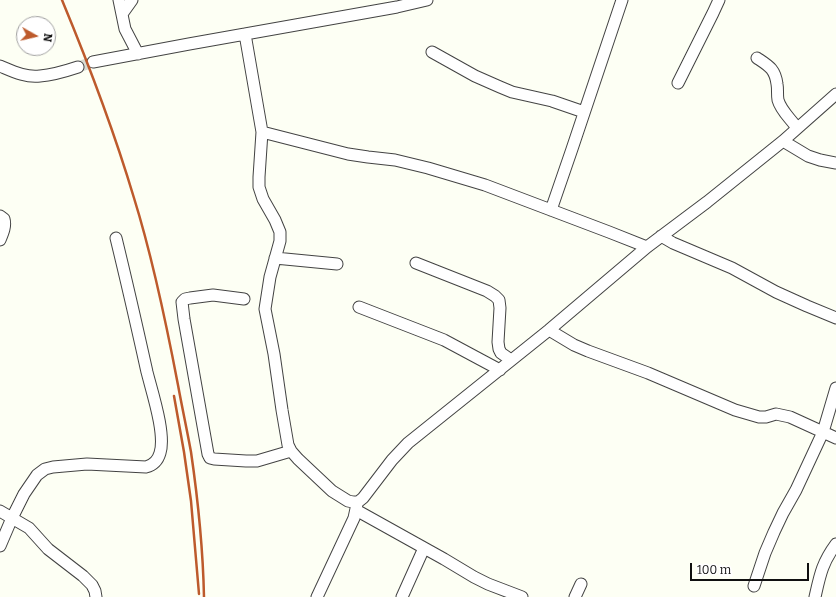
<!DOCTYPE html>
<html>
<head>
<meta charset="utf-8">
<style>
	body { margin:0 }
	#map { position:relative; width:836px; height:597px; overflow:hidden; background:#fdfff4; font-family:Bitter,serif }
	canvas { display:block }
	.north { position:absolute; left:16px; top:16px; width:40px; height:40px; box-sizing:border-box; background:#fff; border:1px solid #9f9f9f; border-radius:50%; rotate:98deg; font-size:11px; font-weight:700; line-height:16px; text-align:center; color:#101010 }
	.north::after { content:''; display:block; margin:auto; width:14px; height:18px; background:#bd5a2c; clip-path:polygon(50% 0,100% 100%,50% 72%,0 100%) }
	.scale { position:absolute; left:690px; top:563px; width:119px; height:18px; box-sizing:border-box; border:2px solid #101010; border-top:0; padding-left:5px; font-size:12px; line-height:14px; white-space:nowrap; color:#101010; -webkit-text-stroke:3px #fff; paint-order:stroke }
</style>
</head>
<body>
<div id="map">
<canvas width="836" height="597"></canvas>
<div class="north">N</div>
<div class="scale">100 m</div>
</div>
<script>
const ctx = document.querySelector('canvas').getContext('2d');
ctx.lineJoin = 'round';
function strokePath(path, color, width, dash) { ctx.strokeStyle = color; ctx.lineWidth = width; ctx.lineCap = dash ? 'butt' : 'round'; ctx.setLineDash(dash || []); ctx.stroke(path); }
strokePath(new Path2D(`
	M78,67L93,62`), '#d9dbd2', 11, [11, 5.5]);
const minor = new Path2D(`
	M119,0L125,29L138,54
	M122,14L132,0
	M245,34L262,132L259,177V187L263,199L275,220L280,232V241L270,277L265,309L274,354L282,410L288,445L291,451L298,459L332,491L348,501L353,502H358L363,498L392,460L408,443L549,330L647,247L707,202L783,141L836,94
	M432,52L475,76L500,87L512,92L552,101L584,112
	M757,58C769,66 775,69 777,84C778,89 777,95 778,100C781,111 791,119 797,128
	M93,62L189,44L397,7L427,0
	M0,66C12,71 26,78 40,76C53,75 66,71 78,67
	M678,83L713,13L719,0
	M262,132L348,154L368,157L395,160L428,168L485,185L609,232L647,247
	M783,141L808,156L820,160L836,163
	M551,210L572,149L622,0
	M0,216L4,219C6,226 3,233 0,240
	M661,236L673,243L732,268L776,292L807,306L836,318
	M275,258L337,264
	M416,263L487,291L495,296L499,300L500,308L498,342L499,349L501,353L511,360
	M244,299L213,295L190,298L185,299L182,302L184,319L208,454L210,458L214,459L246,461H257L291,451
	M359,307L444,340L500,370
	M549,330L574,345L588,351L648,373L735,410L759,417H766L776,414L790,417L836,438
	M356,510L444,559L474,577L488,584L522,597
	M0,511L29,528L48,549L83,576L92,585L95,591L96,597
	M0,546L12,518L24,494L37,475L45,469L53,467L87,464L146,467C154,465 158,460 160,453C166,434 152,392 147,372C137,327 127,283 116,238
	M754,586L765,553L774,532L783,513L796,490L823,432L836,388
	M317,597L354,518L357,504
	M402,597L424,548
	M575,597L581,584
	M815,597C820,575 822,563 836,544`);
strokePath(minor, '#434343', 13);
strokePath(minor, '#fff', 11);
strokePath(new Path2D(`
	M62,0C89,65 114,131 134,198C153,259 166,322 178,385C182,407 187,430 191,452C198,500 203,549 204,597
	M174,396L184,452L191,501L199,594`), '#bd5a2c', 2.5);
</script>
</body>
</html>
